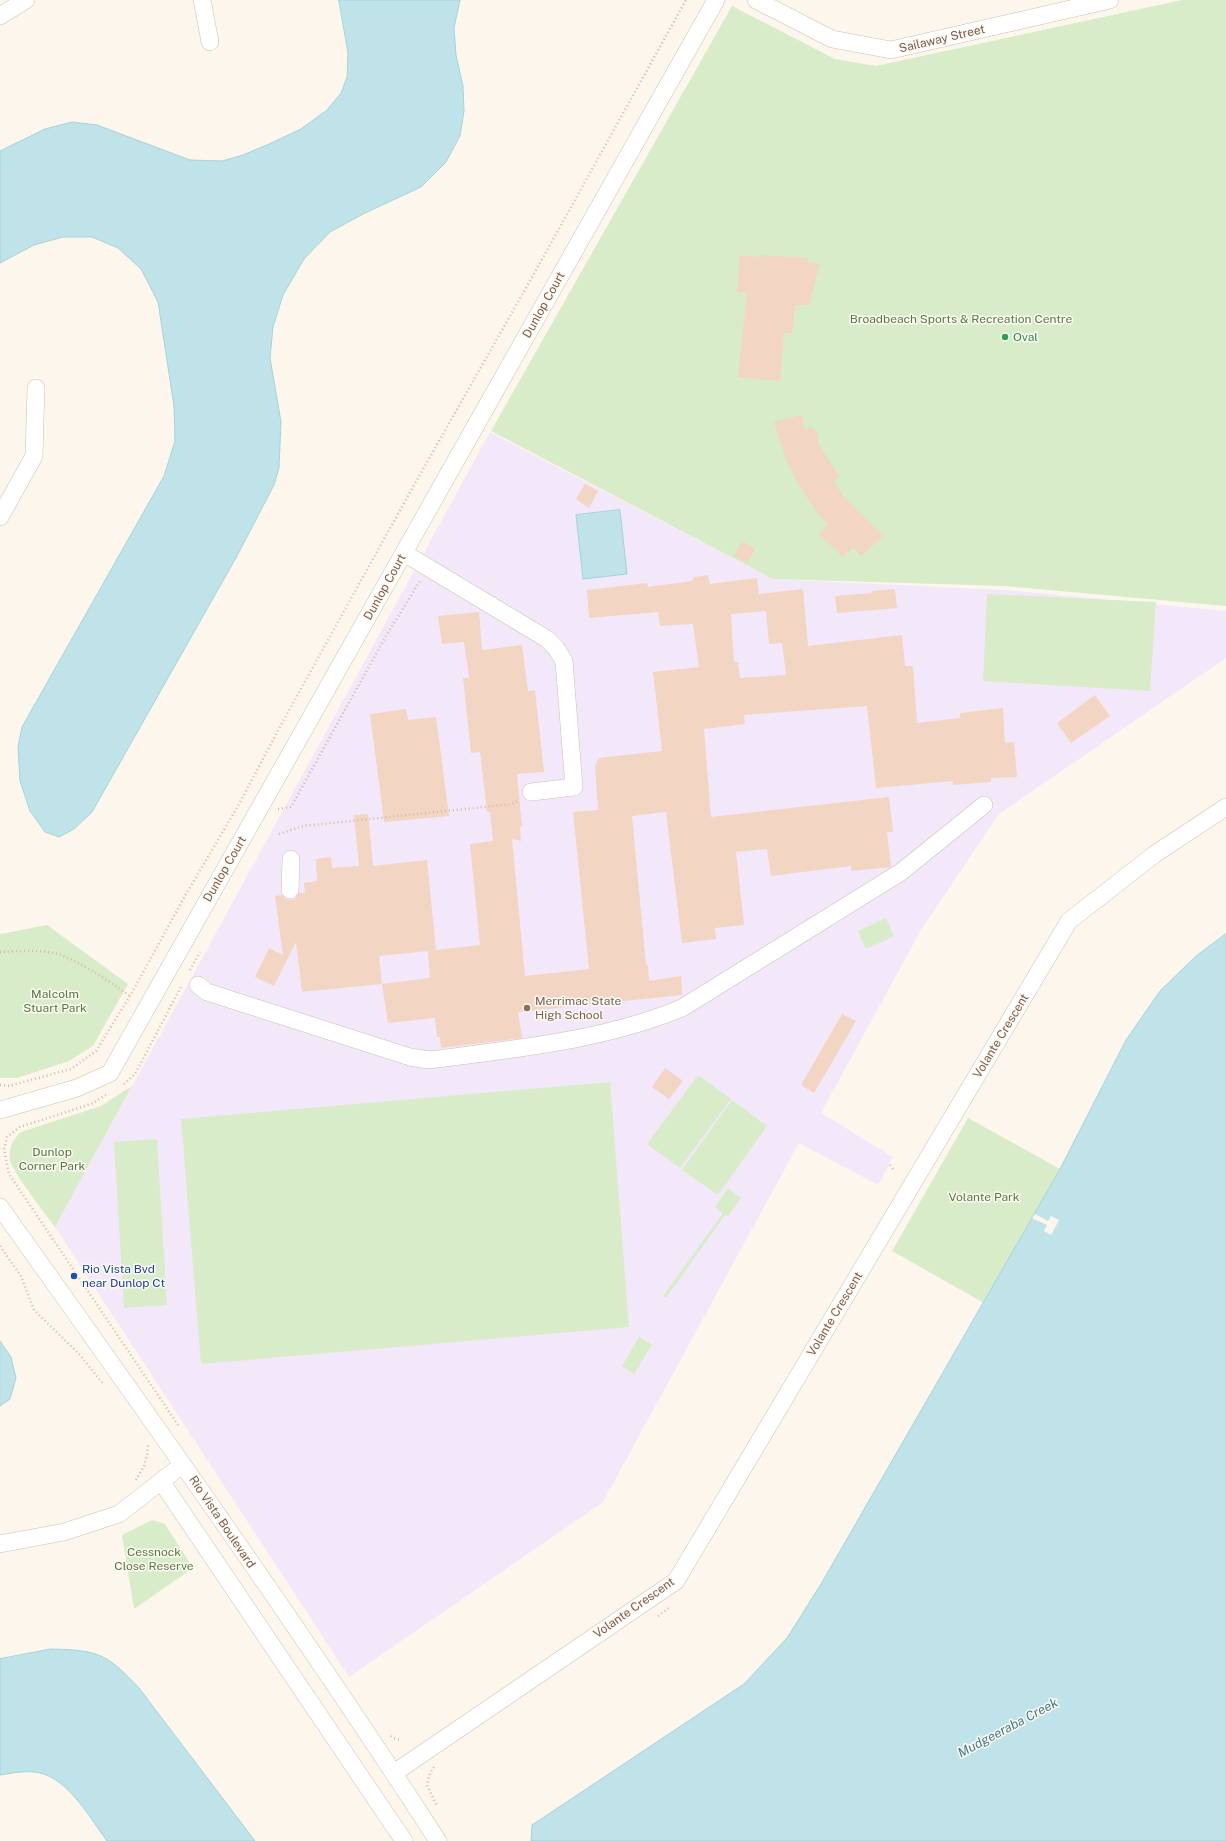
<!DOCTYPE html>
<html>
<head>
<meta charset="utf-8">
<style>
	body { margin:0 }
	canvas { display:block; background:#fdf6ec }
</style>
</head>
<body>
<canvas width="1226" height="1841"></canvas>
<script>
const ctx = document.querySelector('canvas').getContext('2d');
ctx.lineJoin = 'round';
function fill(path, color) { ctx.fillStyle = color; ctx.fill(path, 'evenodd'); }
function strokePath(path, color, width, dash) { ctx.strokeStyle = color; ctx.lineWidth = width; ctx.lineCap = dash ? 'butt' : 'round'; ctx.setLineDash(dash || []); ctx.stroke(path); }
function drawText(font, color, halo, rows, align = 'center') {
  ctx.font = font + ' "Public Sans",sans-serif'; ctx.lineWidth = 3; ctx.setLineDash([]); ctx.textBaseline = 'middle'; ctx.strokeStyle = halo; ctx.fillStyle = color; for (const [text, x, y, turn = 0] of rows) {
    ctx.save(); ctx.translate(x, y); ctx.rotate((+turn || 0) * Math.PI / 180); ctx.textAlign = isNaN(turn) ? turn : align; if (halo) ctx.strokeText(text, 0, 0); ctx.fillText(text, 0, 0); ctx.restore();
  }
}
fill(new Path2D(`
	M490,432L773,579L1006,590L1226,611V658L999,814L921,930L821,1113L893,1157L878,1185L799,1143L603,1502L349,1677L55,1227Z`), '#f3e8fa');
fill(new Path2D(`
	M1182,0H1226V606L1004,586L773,579L491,431L732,6L835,59L876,66Z
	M987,594L1156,602L1150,691L983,681Z
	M886,918L894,936L866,949L858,931Z
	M47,925L128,984L93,1046L69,1061L17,1078H0V934Z
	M698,1075L731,1099L680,1168L647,1144Z
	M610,1082L629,1327L201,1364L181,1119Z
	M132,1086L55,1227C45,1213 13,1173 10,1160C8,1148 13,1139 21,1132L101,1106Z
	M732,1100L767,1126L718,1195L682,1170Z
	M968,1118L1060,1169L984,1303L892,1251Z
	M157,1139L167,1305L124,1308L114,1142Z
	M728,1188L741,1198L728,1216L725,1215L666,1298L663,1296L723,1213L715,1207Z
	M639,1337L652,1344L634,1374L622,1366Z
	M152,1520L165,1524L193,1568L134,1609L122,1535Z`), '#d8ecc9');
const water = new Path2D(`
	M339,0H460L454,28L456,55L463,86L464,111L460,136L446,162L421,187L365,213L330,232L304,259L283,295L273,327L270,358L281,422L279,468L274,485L237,556L92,812L74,829L59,837L45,832L30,811L20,781L18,747L22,727L164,476L175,441L174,406L158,302L141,269L118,248L92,237H63L34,245L0,263V151L45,129L72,122L97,125L190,160L222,161L243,155L269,144L301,129L327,110L341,93L347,77L348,53Z
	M620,510L627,574L583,579L576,515Z
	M1226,934V1841H531L532,1825L744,1684L787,1638L821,1584L1032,1218L1060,1169L1126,1040L1160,991L1196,956Z
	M0,1341L11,1357L16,1378L10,1399L0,1406Z
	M51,1649C99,1650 107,1654 139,1688L255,1841H107C91,1819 68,1779 40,1773C27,1770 13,1773 0,1775V1659Z`);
fill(water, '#bfe3e8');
strokePath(water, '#a5d3da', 1);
fill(new Path2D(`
	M1035,1214L1048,1221L1051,1216L1059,1220L1051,1235L1044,1231L1047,1225L1032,1218Z`), '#fdf6ec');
fill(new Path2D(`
	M740,255L761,257V255L808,258L807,262L820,264L809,305H795L792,333H784L780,381L738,377L747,292H737Z
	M802,415L805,430L812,427L818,434L819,445L840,477L834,482L843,496L883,536L861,556L853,547L843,557L819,534L828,524L817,513L799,485L786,459L774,422Z
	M585,484L598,491L589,508L576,499Z
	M742,541L755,549L747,563L734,556Z
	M708,575L710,584L757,578L759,594L803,589L808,646L902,635L905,666H913L917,723L960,718V713L1003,708L1005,743L1014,742L1017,777L991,778V782L953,785V781L876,788L867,706L744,715L745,724L704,729L711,817L889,797L893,832H887L891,867L851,871V866L771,876L767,849L736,852L744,925L715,928L716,939L682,943L666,812L632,816L646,965H648L649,981L681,976L682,995L518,1012L522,1038L441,1048L440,1037H437L435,1018L388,1023L382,984L302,992L296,942L274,986L255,977L269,948L283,955L275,896L282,895L285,899L290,900L295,899L299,893H305L304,883L317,881L316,859L331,857L332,868L359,866L354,815L368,814L373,866L427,860L436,950L480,945L470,844L493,841L490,812H487L480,752L471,753L463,678H469L464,642L442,644L438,616L479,612L482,650L522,645L528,691L535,690L544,772L517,774L522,827H520L521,841L512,839L525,976L589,969L573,812L598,810L595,766L599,758L662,751L653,672L699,667L693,624L660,626L658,612L589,618L587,590L647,583L648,587L692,581L694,577ZM766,611L769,644L782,643L786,675L740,678L738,662H734L731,614ZM428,951L430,978L382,984L379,956Z
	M895,589L897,608L837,613L835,596L872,593V591Z
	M1095,695L1110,716L1071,743L1057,723Z
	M406,709L408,720L436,717L449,816L384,822L370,714Z
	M842,1014L856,1021L814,1093L801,1085Z
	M665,1068L683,1081L669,1099L652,1087Z`), '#f3d5c3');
const minor = new Path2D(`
	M202,0L210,42
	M756,0L832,39L891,50L1110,0
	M0,16L26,0
	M0,517L34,456L36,388
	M404,553L547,639L556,648L564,661L574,787L531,792
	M290,890L291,859
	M198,985L207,992L410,1057L429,1060C513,1049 602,1041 682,1008L901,872L984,805
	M0,1110L77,1088L110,1073L716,0
	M0,1207C149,1416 298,1625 438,1841
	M161,1481L404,1841
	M0,1544L64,1532L119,1514L182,1465
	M394,1773L676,1581L1069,921L1155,854L1226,807`);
strokePath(minor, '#d1beb0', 18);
strokePath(new Path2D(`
	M278,809L291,807L386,636L420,581
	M279,834L303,826L512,804L517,801
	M0,952C18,951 43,949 61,955C86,965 108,981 130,996
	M190,970L200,952
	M124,1084L135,1074L182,985
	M0,1085L9,1086L71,1069L96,1051L130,996L185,896L238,806L282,723L409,494L531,279L686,0
	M106,1095L91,1104L20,1127L7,1137L4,1149L9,1174L178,1425
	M890,1165L894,1170
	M0,1246L21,1276L34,1310L80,1355L104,1385
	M136,1480L144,1466L147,1455L148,1444
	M658,1616L670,1607
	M391,1736L393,1738L401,1740
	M434,1767L430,1773L427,1785L437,1806`), '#d9b8a5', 2.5, [1, 3]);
strokePath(minor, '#fff', 17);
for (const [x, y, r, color] of [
	[1005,337,4,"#2e9e5b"],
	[527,1008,4,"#8d6e63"],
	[74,1276,4,"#1a4fb4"]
]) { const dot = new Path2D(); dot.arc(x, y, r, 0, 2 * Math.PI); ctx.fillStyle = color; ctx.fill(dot); strokePath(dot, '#fffaf3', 1.5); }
drawText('12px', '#7a5c4d', '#fffaf3', [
	["Sailaway Street",942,39,-13],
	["Dunlop Court",544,305,-61],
	["Dunlop Court",385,587,-61],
	["Dunlop Court",225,869,-60],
	["Volante Crescent",1001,1036,-59],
	["Volante Crescent",835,1314,-59],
	["Rio Vista Boulevard",222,1522,56],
	["Volante Crescent",634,1608,-35]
]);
drawText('12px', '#537a41', '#fffaf3', [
	["Broadbeach Sports & Recreation Centre",961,319],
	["Malcolm",55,994],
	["Stuart Park",55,1008],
	["Dunlop",52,1152],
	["Corner Park",52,1166],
	["Volante Park",984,1197],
	["Cessnock",154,1552],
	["Close Reserve",154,1566]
]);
drawText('12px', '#27864d', '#fffaf3', [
	["Oval",1013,337]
], 'left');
drawText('12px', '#785e54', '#fffaf3', [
	["Merrimac State",535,1001],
	["High School",535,1015]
], 'left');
drawText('12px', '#164399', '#fffaf3', [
	["Rio Vista Bvd",82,1269],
	["near Dunlop Ct",82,1283]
], 'left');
drawText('italic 13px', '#437c86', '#fffaf3', [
	["Mudgeeraba Creek",1008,1728,-28]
]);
</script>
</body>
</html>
